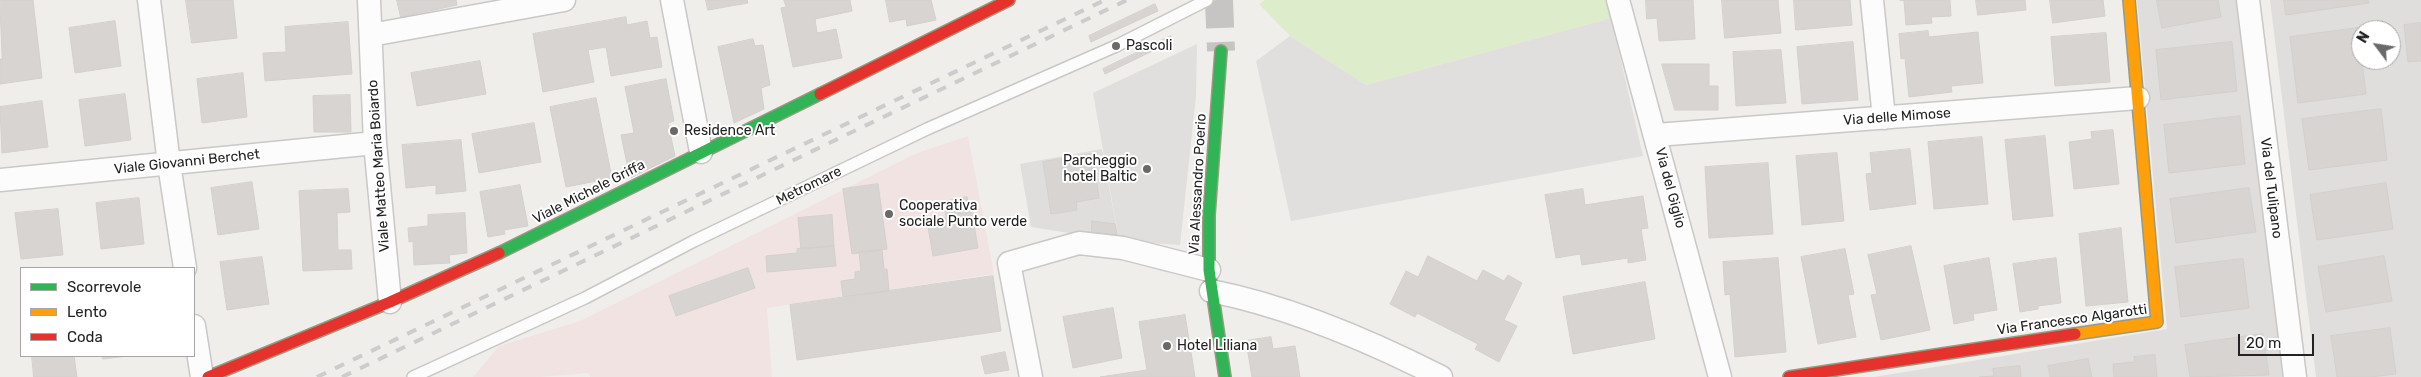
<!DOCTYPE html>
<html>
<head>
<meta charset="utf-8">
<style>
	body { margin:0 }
	#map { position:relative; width:2421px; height:377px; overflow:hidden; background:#f0eeeb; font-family:Rubik,sans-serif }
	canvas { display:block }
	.legend { position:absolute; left:20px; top:267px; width:175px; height:90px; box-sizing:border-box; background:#fff; border:1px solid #a7a7a7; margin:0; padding:6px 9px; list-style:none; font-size:15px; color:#222 }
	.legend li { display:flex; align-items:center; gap:10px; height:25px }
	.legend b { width:25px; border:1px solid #a7a7a7 }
	.north { position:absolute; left:2351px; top:20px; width:50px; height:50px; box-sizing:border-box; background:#fff; border:1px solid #a7a7a7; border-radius:50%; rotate:301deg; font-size:14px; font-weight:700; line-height:20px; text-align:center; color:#222 }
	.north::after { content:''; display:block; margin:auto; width:18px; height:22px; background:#6a6968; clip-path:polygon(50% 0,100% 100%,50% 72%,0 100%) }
	.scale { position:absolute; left:2238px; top:334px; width:76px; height:22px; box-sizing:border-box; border:2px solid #222; border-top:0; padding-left:6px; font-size:15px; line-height:18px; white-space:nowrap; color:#222; -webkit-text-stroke:4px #fff; paint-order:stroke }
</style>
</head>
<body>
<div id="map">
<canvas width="2421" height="377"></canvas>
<ul class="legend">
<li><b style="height:6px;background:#30b455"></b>Scorrevole</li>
<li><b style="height:6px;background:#ff9f0a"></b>Lento</li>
<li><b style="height:6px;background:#e5322d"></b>Coda</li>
</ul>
<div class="north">N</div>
<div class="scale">20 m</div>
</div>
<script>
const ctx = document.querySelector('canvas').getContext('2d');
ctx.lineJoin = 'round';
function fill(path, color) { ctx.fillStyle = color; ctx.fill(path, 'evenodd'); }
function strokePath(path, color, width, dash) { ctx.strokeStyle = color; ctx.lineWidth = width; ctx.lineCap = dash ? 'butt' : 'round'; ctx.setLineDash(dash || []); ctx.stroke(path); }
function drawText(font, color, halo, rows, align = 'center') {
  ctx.font = font + ' Rubik,sans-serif'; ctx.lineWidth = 4; ctx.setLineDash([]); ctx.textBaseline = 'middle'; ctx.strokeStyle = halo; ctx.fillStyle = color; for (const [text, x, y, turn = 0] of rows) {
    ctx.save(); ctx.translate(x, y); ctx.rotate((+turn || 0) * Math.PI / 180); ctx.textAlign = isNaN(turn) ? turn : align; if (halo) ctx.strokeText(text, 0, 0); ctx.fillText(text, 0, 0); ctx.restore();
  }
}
fill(new Path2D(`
	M2137,0H2236L2284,377H1874L2167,329Z
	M2270,0H2421V377H2316ZM2361,30H2391V60H2361Z
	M1102,149L1119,241L1031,227L1020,164Z`), '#dfdedc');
fill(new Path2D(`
	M968,136L994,274L767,308L772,377H590L589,373L541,377H473L499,346L580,321L917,153Z`), '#f1e3e1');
fill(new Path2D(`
	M1265,0H1606L1611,18L1366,85L1290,36L1259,4Z`), '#ddeccb');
fill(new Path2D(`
	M1611,18L1643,156L1291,221L1256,61L1290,36L1366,85Z
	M1197,44L1196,96L1180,245L1119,241L1093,93Z`), '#e0dfde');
const building = new Path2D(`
	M0,0H33L42,78L0,84V59H2Z
	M186,0H233L237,38L192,43Z
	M397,0H456L457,5L401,17Z
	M706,0H747L748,3L708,10Z
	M784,0H850L852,11L815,19L817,33L836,29L842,58L793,67L781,8L786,7Z
	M886,0H931L936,20L907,26L906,19L890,22Z
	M1646,0H1693L1695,39L1659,41L1657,18L1647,19Z
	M1722,0H1778L1781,33L1725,38Z
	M1794,0H1850L1852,25L1796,30Z
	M1900,0H1950L1951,16L1931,17L1932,23L1906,25L1904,1Z
	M1976,0H2025L2026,10L1978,15Z
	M2050,0H2103L2105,16L2053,23Z
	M2157,0H2218L2221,17L2162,28Z
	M2284,0H2368L2369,3L2286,15Z
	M1155,4L1158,11L1091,42L1089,36Z
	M626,17L627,25L647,21L650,38L657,37L662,67L611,76L606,47L588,50L594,82L543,92L533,34Z
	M115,21L121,66L75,73L69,28Z
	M348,22L352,74L265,81L263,53L286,52L285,27Z
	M2421,23V61L2408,62L2404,25Z
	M2358,28L2366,94L2298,103L2290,37Z
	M1928,31L1929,37L1978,32L1983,83L1951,86L1952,92L1909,97L1905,58L1901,59L1899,34Z
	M2106,33L2110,82L2055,86L2051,37Z
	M1171,36L1173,41L1105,74L1103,69Z
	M753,39L755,46L763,45L770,85L761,88L764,109L734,123L718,47Z
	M1853,42L1858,100L1802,104L1797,47Z
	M2232,42L2237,91L2161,100L2156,50Z
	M1781,50L1786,103L1736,106L1733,52Z
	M480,61L486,94L417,106L411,73Z
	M1662,64H1709V86H1718V110H1675Z
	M243,73L247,117L202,123L197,79Z
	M666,79L674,121L668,123L675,156L630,178L621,135L634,133L625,87Z
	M125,94L131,140L85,146L79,100Z
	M350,95L351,132H314L313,96Z
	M596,98L612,178L566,187L550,107Z
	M42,101L48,147L2,153L0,107Z
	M2381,109L2387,160L2309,170L2302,119Z
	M2240,116L2245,164L2169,173L2164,125Z
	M534,123L541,162L479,173L472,134Z
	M2113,130L2119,184L2074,189L2069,142L2092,139L2091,132Z
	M2045,136L2053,216L2013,220L2005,140Z
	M1982,137L1988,204L1934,209L1928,142Z
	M461,140L466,191L436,194V185L406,188L402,145Z
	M1910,149L1916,204L1870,210L1866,174L1872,173L1870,153Z
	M1837,153L1844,221L1802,225L1796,156Z
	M1092,154L1099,198L1076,202L1077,210L1051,214L1043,162Z
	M1768,163L1773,234L1709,238L1705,167Z
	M252,182L259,229L218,235L211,188Z
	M2386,183L2393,229L2317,240L2310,195Z
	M878,184L887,249L852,254L843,189Z
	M520,185L528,226L504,230L505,234L488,237L480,192Z
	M2249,188L2256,232L2176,243L2170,199Z
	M348,189L350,212L337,213L338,250H351L352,269L303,271L299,191Z
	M1583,189L1585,205L1643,196L1648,228L1641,229L1646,260L1628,263V258L1582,265L1580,254L1556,258L1545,195Z
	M967,197L970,212L946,216L944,202Z
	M139,198L144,244L101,249L96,203Z
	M58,209L63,255L21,259L15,213Z
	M465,213L467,253L449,255L450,263L414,265L413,241L409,242L408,228L428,226V215Z
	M972,213L978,248L933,256L927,221Z
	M832,215L834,246L801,249L798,218Z
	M1092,221L1115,224L1118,240L1092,237Z
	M2121,228L2128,302L2086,306L2079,234Z
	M834,246L836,266L767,272L766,256L797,253V249Z
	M1911,246L1930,330L1881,340L1871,295L1877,294L1868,255Z
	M1845,249L1854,294L1848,295L1856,337L1818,344L1801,257Z
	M882,250L884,269H887L889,291L843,297L841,281L855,279V272L861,271L859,252Z
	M1428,256L1477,281L1483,270L1504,281L1508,275L1522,283L1504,320L1517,326L1499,362L1475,349L1478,344L1417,313L1415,317L1390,304L1406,271L1418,277Z
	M2384,256L2392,301L2326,312L2318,267Z
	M262,257L269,304L227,310L220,262Z
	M1778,258L1786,352L1735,357L1730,294L1725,295L1723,262Z
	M1989,258L1997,310L1973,314L1974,320L1954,324L1944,266Z
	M2056,258L2061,303L2038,306V309L2020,312L2013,264Z
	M2243,259L2249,308L2181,317L2175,267Z
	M748,268L755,288L676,316L669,296Z
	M993,276L1001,331L797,360L790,305Z
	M1645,282L1655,339L1573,354L1563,297Z
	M1113,308L1122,358L1073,368L1063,317Z
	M1185,315L1195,377H1100L1147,370L1139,322Z
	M2390,328L2396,374L2371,377H2337L2331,336Z
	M2263,334L2269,375L2190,377L2185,345Z
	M1271,337L1273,349L1295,346L1300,377H1252L1246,341Z
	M1005,352L1009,370L985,374L981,357Z
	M2155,355L2157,377H2114L2113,364L2135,362L2134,357Z
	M32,356H74L77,377H34Z
	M102,356H128L103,359Z
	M2088,359L2092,377H2050L2048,366Z
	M2020,366L2021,377H1979L1994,376L1993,369Z`);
fill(building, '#d7d4d2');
strokePath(building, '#d3d0cc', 1);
strokePath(new Path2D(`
	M1219,0L1221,51`), '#c7c5c3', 28, [28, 14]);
const lane = new Path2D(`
	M413,377L585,298L694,241L927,129L1116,46L1207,0`);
const street = new Path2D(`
	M149,0L169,164L185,268
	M369,0L375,143L390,302
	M672,0L701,152
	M1618,0L1720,377
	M1872,0L1884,118
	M2248,0L2295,377
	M371,35L564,0
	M1656,135L2138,98
	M0,180L375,143
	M1211,291C1287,306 1372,342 1441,377
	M194,326L202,377
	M1031,377L1009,263L1079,243L1123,248L1209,270`);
const fast = new Path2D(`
	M1221,51L1209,215V270L1225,377
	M499,253L820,94`);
const slow = new Path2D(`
	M2075,334L2157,322L2129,0`);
const jam = new Path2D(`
	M820,94L1009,0
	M208,377L390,302L499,253
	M1789,377L2075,334`);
strokePath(lane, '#c9c8c7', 14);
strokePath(street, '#c9c8c7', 25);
strokePath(fast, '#999a82', 14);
strokePath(slow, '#999a82', 14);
strokePath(jam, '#999a82', 14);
strokePath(lane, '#fdfcfc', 11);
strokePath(street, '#fdfcfc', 22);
strokePath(fast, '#30b455', 11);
strokePath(slow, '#ff9f0a', 11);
strokePath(jam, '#e5322d', 11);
strokePath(new Path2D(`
	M317,377L1105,0
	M342,377L1127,0`), '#ccc', 4, [10, 10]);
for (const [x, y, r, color] of [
	[1116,46,5,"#6a6968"],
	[674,131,5,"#6a6968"],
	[1147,169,5,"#6a6968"],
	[889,214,5,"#6a6968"],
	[1167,346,5,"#6a6968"]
]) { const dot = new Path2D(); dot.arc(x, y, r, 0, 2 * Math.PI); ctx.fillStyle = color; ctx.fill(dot); strokePath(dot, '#fff', 2); }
drawText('14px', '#222', '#fff', [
	["Pascoli",1126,46],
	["Residence Art",684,131],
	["Parcheggio",1137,161,"right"],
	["hotel Baltic",1137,177,"right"],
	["Cooperativa",899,206],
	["sociale Punto verde",899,222],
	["Hotel Liliana",1177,346]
], 'left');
drawText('14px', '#222', '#fff', [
	["Via delle Mimose",1897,117,-4],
	["Viale Giovanni Berchet",187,162,-6],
	["Viale Matteo Maria Boiardo",379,166,-94],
	["Via Alessandro Poerio",1198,184,-87],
	["Metromare",809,186,-26],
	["Via del Giglio",1670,188,75],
	["Via del Tulipano",2271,188,83],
	["Viale Michele Griffa",589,192,-27],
	["Via Francesco Algarotti",2072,320,-8]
]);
</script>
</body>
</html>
